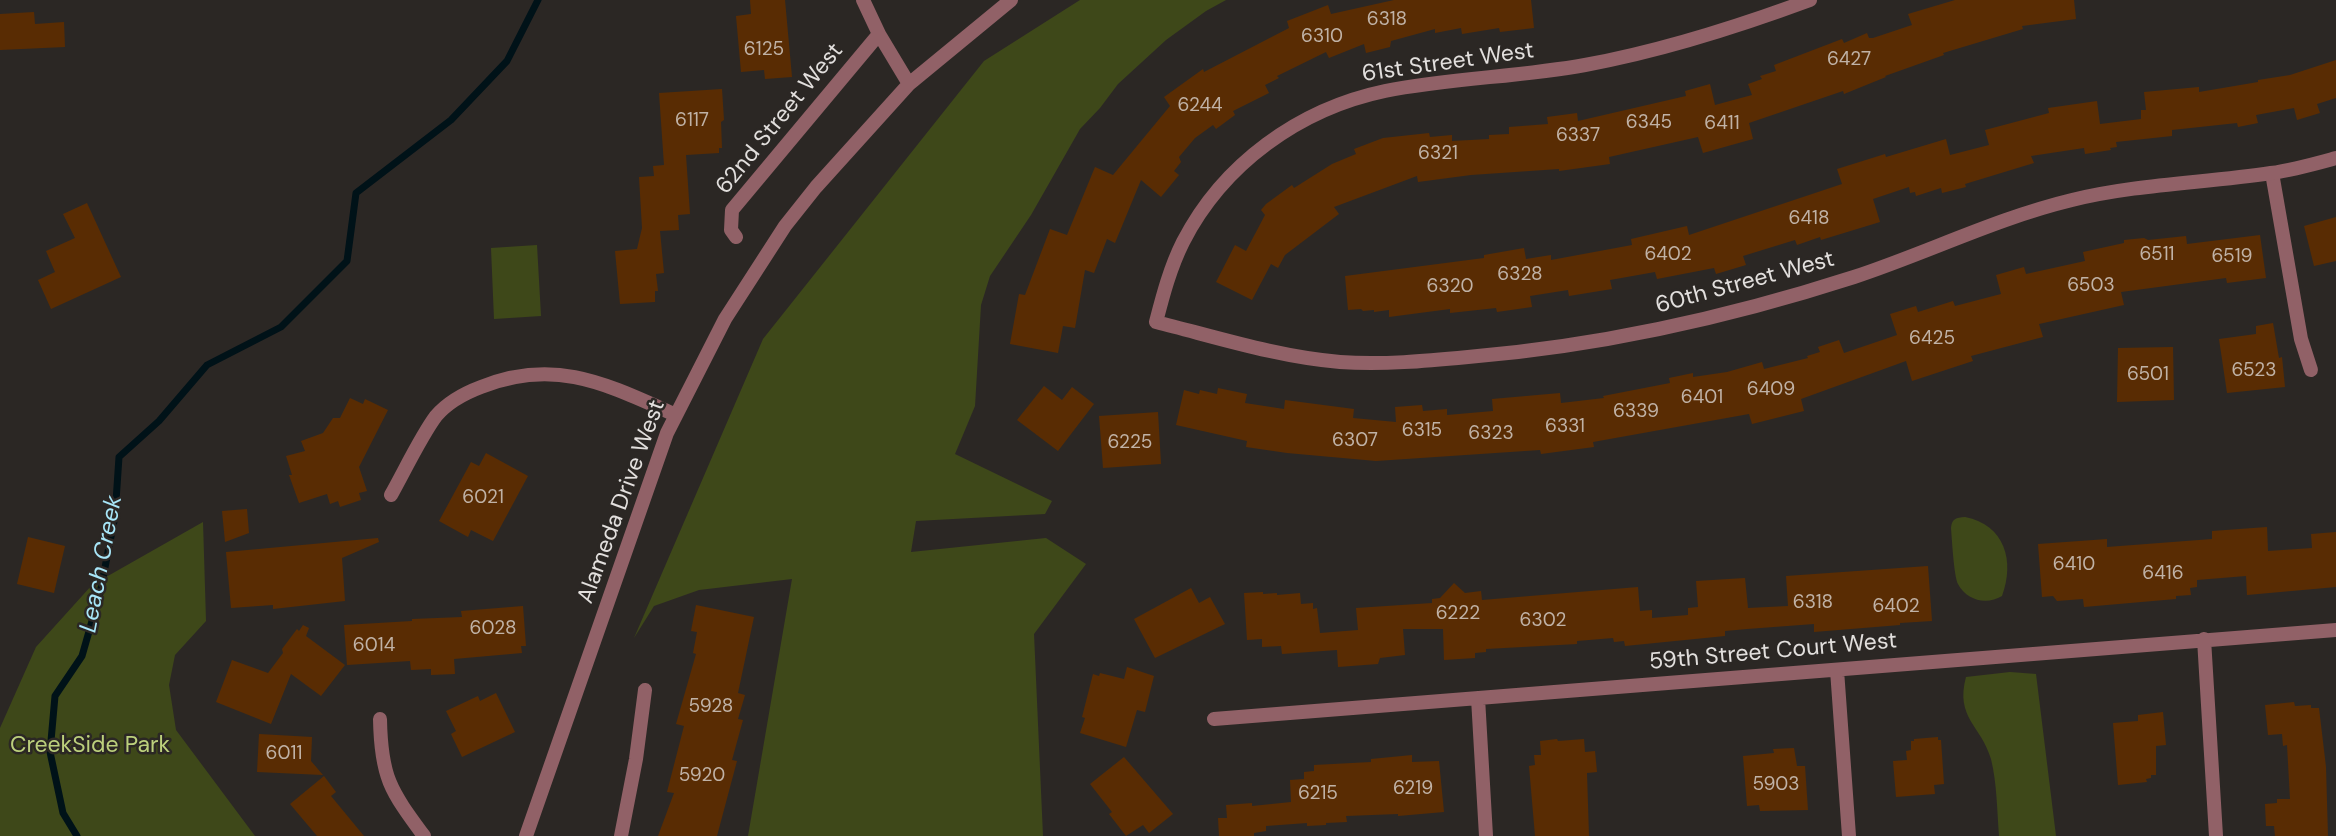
<!DOCTYPE html>
<html>
<head>
<meta charset="utf-8">
<style>
	body { margin:0 }
	canvas { display:block; background:#2b2724 }
</style>
</head>
<body>
<canvas width="2336" height="836"></canvas>
<script>
const ctx = document.querySelector('canvas').getContext('2d');
ctx.lineJoin = 'round';
function fill(path, color) { ctx.fillStyle = color; ctx.fill(path, 'evenodd'); }
function strokePath(path, color, width, dash) { ctx.strokeStyle = color; ctx.lineWidth = width; ctx.lineCap = dash ? 'butt' : 'round'; ctx.setLineDash(dash || []); ctx.stroke(path); }
function drawText(font, color, halo, rows, align = 'center') {
  ctx.font = font + ' "DM Sans",sans-serif'; ctx.lineWidth = 5; ctx.setLineDash([]); ctx.textBaseline = 'middle'; ctx.strokeStyle = halo; ctx.fillStyle = color; for (const [text, x, y, turn = 0] of rows) {
    ctx.save(); ctx.translate(x, y); ctx.rotate((+turn || 0) * Math.PI / 180); ctx.textAlign = isNaN(turn) ? turn : align; if (halo) ctx.strokeText(text, 0, 0); ctx.fillText(text, 0, 0); ctx.restore();
  }
}
fill(new Path2D(`
	M1080,0H1226L1206,11L1166,40L1118,84L1100,108L1080,129L1031,215L990,276L981,305L975,406L955,454L1052,501L1045,514L916,521L911,552L1046,538L1086,564L1034,634L1043,836H748L792,579L699,590L654,606L634,638L763,339L984,61Z
	M537,245L541,316L494,319L491,248Z
	M1965,517C2005,525 2015,561 2002,596C1987,605 1967,601 1958,584C1954,576 1952,540 1951,528C1952,518 1956,518 1965,517Z
	M203,522L206,621L175,655L169,685L176,730L255,836H0V728L36,647L92,585Z
	M2010,672L2036,674L2056,836H1999C1997,811 1997,783 1991,759C1981,725 1955,718 1966,677Z`), '#3e4819');
strokePath(new Path2D(`
	M77,836L63,813L50,752L55,696L82,656L100,593L115,516L119,457L159,421L207,365L281,327L347,261L356,193L451,120L507,61L538,0`), '#001218', 7);
fill(new Path2D(`
	M750,0H785L792,77L765,79L764,70L741,72L736,16L751,14Z
	M1394,0H1531L1534,28L1500,32L1499,28L1462,34L1461,28L1435,33V29L1391,41L1390,47L1366,53L1364,44L1329,58L1326,52L1277,76L1279,78L1265,85L1269,93L1233,111L1235,115L1216,129L1213,125L1195,138L1179,157L1181,162L1174,171L1179,175L1161,197L1141,180L1115,243L1107,239L1094,273L1085,270L1075,328L1063,326L1058,353L1010,344L1019,294L1025,295L1050,229L1067,235L1095,167L1113,175L1170,106L1164,97L1203,69L1204,72L1289,28L1287,21L1328,5L1331,14Z
	M1955,0H2074L2076,19L2022,26L2023,29L1943,53L1944,55L1885,76L1886,77L1844,94L1843,91L1749,123L1753,139L1703,153L1698,137L1609,157L1610,164L1559,171V169L1471,175L1418,182L1417,176L1334,207L1339,214L1285,255L1278,268L1271,264L1252,300L1216,282L1235,245L1246,251L1265,215L1261,210L1266,204L1292,185L1294,188L1332,164L1356,154L1354,149L1383,138L1429,133L1430,137L1452,135V141L1489,139V135L1509,134V127L1548,124L1547,117L1577,113L1578,121L1686,96L1685,91L1710,84L1715,105L1752,95L1748,84L1762,79L1760,76L1776,71L1774,65L1842,39L1844,43L1867,33L1869,38H1873L1912,25L1908,14Z
	M34,12L35,24L64,22L65,47L0,50V14Z
	M2336,60V98L2317,104L2320,113L2297,120L2294,108L2256,115L2258,123L2238,127L2237,123L2172,130V136L2116,142L2117,147L2110,148L2111,150L2085,154L2084,148L2031,156L2034,163L1965,184L1966,187L1942,193L1941,188L1916,196L1915,192L1910,193L1909,187L1873,199L1880,222L1821,240L1820,237L1797,245L1795,240L1743,256L1746,265L1716,274L1714,268L1657,279L1655,272L1610,280L1612,289L1569,296L1568,290L1530,296L1532,307L1497,312L1496,308L1450,313V309L1389,317V310L1374,312V310L1363,311L1361,309L1348,310L1345,276L1484,258V255L1524,248L1526,259L1551,255V260L1632,245L1631,239L1687,226L1689,235L1842,184L1837,169L1885,154L1886,157L1946,139L1950,155L1989,145L1985,130L2049,113L2048,108L2097,101L2100,124L2141,119V110H2146L2144,92L2199,87V92L2258,82V80L2290,75Z
	M722,89L724,120L721,122L722,148H719V153L686,155L690,214L678,215L679,230L660,231L664,273L656,274L658,291H655V302L620,304L615,251L637,249L642,228L639,177L654,176L653,166L664,165L659,93Z
	M87,203L121,277L51,309L38,280L55,272L46,251L75,238L63,214Z
	M2336,217V261L2314,266L2304,226Z
	M2260,235L2266,278L2227,283L2226,278L2121,292L2124,305L2039,324L2043,337L1971,356L1973,361L1912,381L1906,361L1801,399L1804,411L1752,424L1749,414L1593,442L1594,447L1541,454L1540,450L1376,461L1287,453L1246,447L1247,441L1176,425L1184,390L1199,394L1200,390L1217,394L1218,388L1247,394L1245,403L1284,409L1285,400L1354,409L1353,418L1396,422L1395,407L1422,405L1423,411L1447,409V415L1493,411L1492,399L1560,393L1561,403L1604,398L1603,396L1670,383L1669,378L1693,373V377L1727,372L1762,362L1764,369L1808,358L1807,356L1820,352L1818,347L1839,340L1844,353L1897,335L1890,314L1916,306L1918,312L1953,301L1955,306L2001,294L1996,275L2024,267L2026,274L2085,261L2083,252L2124,243V240L2144,238L2148,240L2186,236L2187,244Z
	M2273,323L2279,358L2282,357L2285,387L2227,393L2219,339L2256,334V326Z
	M2173,347L2174,400L2117,402L2118,348Z
	M1044,386L1062,400L1072,387L1094,404L1058,451L1017,420Z
	M350,398L363,404L365,399L388,410L359,467L367,491L359,493L361,500L340,507L338,501L330,504L327,494L299,503L289,475H292L286,456L305,451L301,441L323,433L333,418H340Z
	M1158,412L1161,464L1103,468L1099,416Z
	M486,453L528,476L493,541L471,530L468,537L439,521L471,462L479,466Z
	M247,509L249,533L225,542L222,511Z
	M2267,527L2268,551L2312,548L2311,534L2336,532V587L2247,595L2246,576L2197,580V587L2190,588L2191,595L2176,596V599L2084,607L2083,599L2057,601L2053,596L2042,597L2038,544L2107,539V547L2212,539V531Z
	M28,537L65,546L54,593L17,584Z
	M378,538L379,542L342,558L345,601L273,609V605L231,608L226,552Z
	M1928,566L1932,621L1900,623V625L1814,632V624L1747,629L1725,631V636L1625,646L1624,641L1614,642L1613,638L1577,641V644L1486,649V652L1475,653V658L1444,660L1443,629H1403L1405,655L1380,658L1378,664L1338,667L1337,650L1282,654L1281,646L1262,647V639L1247,640L1244,593L1263,592V594L1277,593V595L1300,593L1301,604L1313,603V609L1317,608L1320,633L1358,630L1356,608L1432,603V599L1440,598L1454,583L1465,593L1481,591L1482,600L1638,587L1640,611L1652,610V618L1688,615V608L1698,607L1696,581L1745,578L1748,608L1788,606L1786,576Z
	M1191,588L1199,603L1210,597L1225,624L1155,658L1134,619Z
	M696,605L754,617L738,693L745,695L738,719L743,720L732,760L737,761L717,836H658L674,793L667,792L684,726L676,724L696,654L693,653L697,632L691,631Z
	M523,606L526,646H521L522,653L454,659L455,674L431,675V669L411,670L410,661L347,665L344,625L412,621V619L462,617L461,611Z
	M303,625L309,628L306,636L345,665L321,696L291,674L271,724L216,702L232,660L268,673L283,653L282,649L297,629L299,631Z
	M1127,667L1154,676L1145,712L1137,710L1126,747L1080,733L1085,718L1082,717L1093,674L1099,676L1100,673L1124,679Z
	M496,693L515,732L462,757L451,734L456,731L446,711L478,696L480,701Z
	M2294,702L2295,706L2311,705V708H2319L2326,767L2328,836H2275L2274,826H2266L2265,804L2277,803V799H2290L2287,745L2283,746L2282,734L2268,735L2265,705Z
	M2163,712L2166,745L2156,746V775H2151V778L2146,779L2147,782L2118,785L2113,723L2138,721V715Z
	M259,734L312,737L311,761L323,775L257,772Z
	M1938,737V740H1941L1944,784L1934,785L1935,794L1896,797L1893,761L1907,760L1906,751L1911,750V741H1914V739Z
	M1557,739L1558,741L1584,739L1585,752L1595,751L1597,772L1587,773L1589,836H1535L1529,766L1535,765L1534,755H1541L1540,741Z
	M1794,748L1797,766H1805L1808,810L1760,811L1759,805L1747,806L1743,756L1774,753L1773,749Z
	M1412,755V762L1439,761L1444,812L1398,816V814L1346,816L1347,822L1326,823V825L1307,826V823L1266,826V831L1254,833V836H1219L1218,818H1227L1226,805L1252,803V806L1291,802L1290,780L1304,779V772L1314,771V765L1371,762V759Z
	M1124,757L1173,814L1149,833L1143,825L1126,836L1109,814L1112,812L1090,784Z
	M324,776L336,792L331,796L364,836H317L290,804Z`), '#592c03');
strokePath(new Path2D(`
	M2272,173L2301,339L2311,370`), '#916167', 14);
strokePath(new Path2D(`
	M863,0L879,34L909,84
	M1810,0C1737,27 1662,51 1585,65C1519,77 1450,78 1385,91C1299,109 1223,164 1183,242C1170,268 1163,295 1156,322C1216,337 1278,357 1340,362C1382,365 1426,361 1468,357C1601,346 1727,318 1854,277C1927,253 1997,218 2072,200C2137,184 2205,183 2271,173C2293,170 2314,164 2336,158
	M736,237L731,230L732,210L879,34
	M391,495C404,472 421,436 436,416C448,402 465,393 481,387C556,357 608,385 676,415
	M2204,639L2216,836
	M1837,670L1849,836
	M1478,698L1486,836
	M380,719C381,777 390,790 424,836
	M1214,719L2336,630
	M526,836L667,433L725,319L785,226L816,187L909,84L1011,0
	M621,836L636,759L645,690`), '#916167', 14);
drawText('19px', '#c0b2a6', null, [
	["6318",1387,20],
	["6310",1322,37],
	["6125",764,50],
	["6427",1849,60],
	["6244",1200,106],
	["6117",692,121],
	["6345",1649,123],
	["6411",1722,124],
	["6337",1578,136],
	["6321",1438,154],
	["6418",1809,219],
	["6402",1668,255],
	["6511",2157,255],
	["6519",2232,257],
	["6328",1520,275],
	["6503",2091,286],
	["6320",1450,287],
	["6425",1932,339],
	["6523",2254,371],
	["6501",2148,375],
	["6409",1771,390],
	["6401",1702,398],
	["6339",1636,412],
	["6331",1565,427],
	["6315",1422,431],
	["6323",1491,434],
	["6307",1355,441],
	["6225",1130,443],
	["6021",483,498],
	["6410",2074,565],
	["6416",2163,574],
	["6318",1813,603],
	["6402",1896,607],
	["6222",1458,614],
	["6302",1543,621],
	["6028",493,629],
	["6014",374,646],
	["5928",711,707],
	["6011",284,754],
	["5920",702,776],
	["5903",1776,785],
	["6219",1413,789],
	["6215",1318,794]
]);
drawText('23px', '#e2dfdd', '#2b2724', [
	["61st Street West",1448,63,-8],
	["62nd Street West",780,119,-51],
	["60th Street West",1745,283,-15],
	["Alameda Drive West",622,502,-70],
	["59th Street Court West",1773,652,-5]
]);
drawText('23px', '#bcd07c', '#2b2724', [
	["CreekSide Park",90,746]
]);
drawText('italic 24px', '#a8e6f8', '#2b2724', [
	["Leach Creek",102,564,-79]
]);
</script>
</body>
</html>
